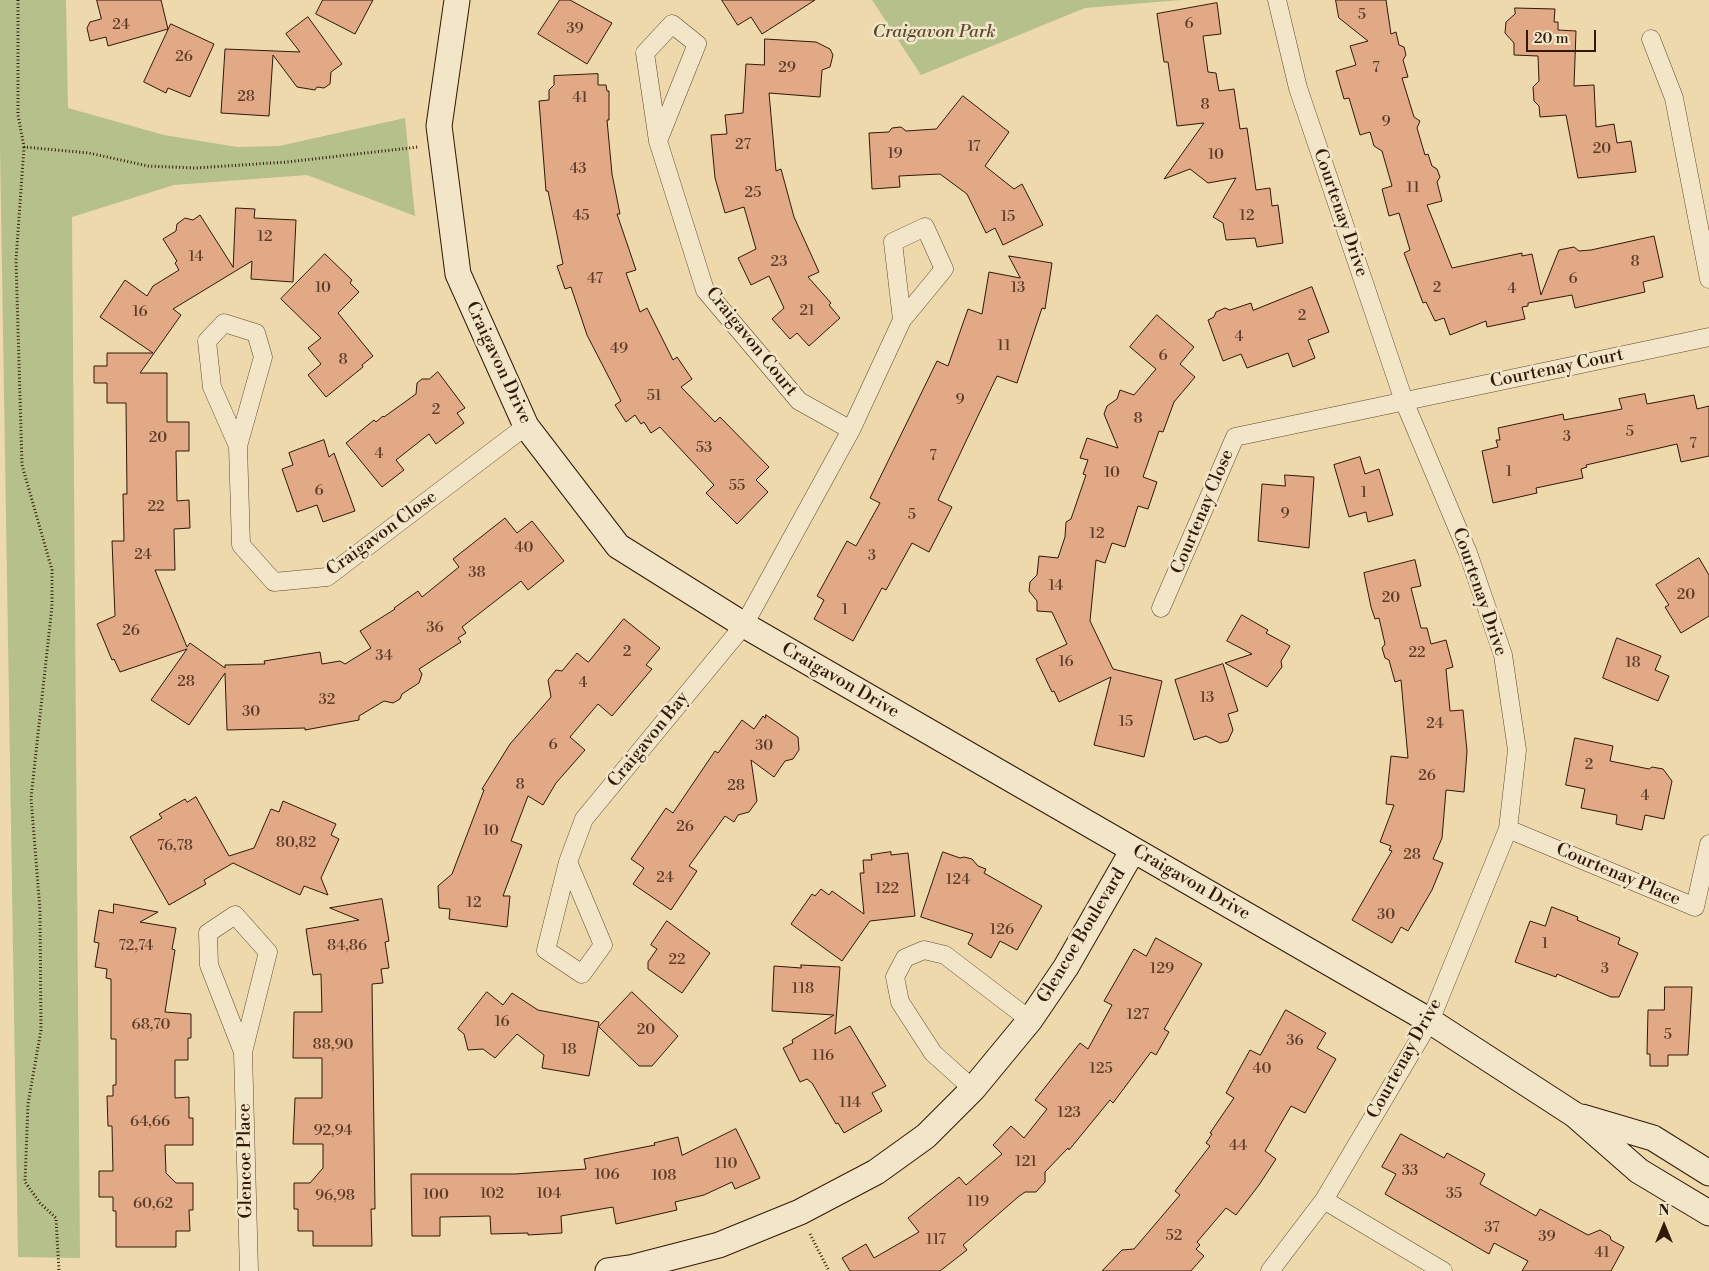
<!DOCTYPE html>
<html>
<head>
<meta charset="utf-8">
<style>
	body { margin:0 }
	#map { position:relative; width:1709px; height:1271px; overflow:hidden; background:#edd9ab; font-family:"Libre Bodoni",serif }
	canvas { display:block }
	.north { position:absolute; left:1639px; top:1201px; width:50px; height:50px; -webkit-text-stroke:4px #f3e6c8; paint-order:stroke; rotate:0deg; font-size:14px; font-weight:700; line-height:20px; text-align:center; color:#311807 }
	.north::after { content:''; display:block; margin:auto; width:18px; height:22px; background:#311807; clip-path:polygon(50% 0,100% 100%,50% 72%,0 100%) }
	.scale { position:absolute; left:1526px; top:30px; width:70px; height:22px; box-sizing:border-box; border:2px solid #311807; border-top:0; padding-left:6px; font-size:15px; line-height:18px; white-space:nowrap; color:#311807; -webkit-text-stroke:4px #f3e6c8; paint-order:stroke }
</style>
</head>
<body>
<div id="map">
<canvas width="1709" height="1271"></canvas>
<div class="north">N</div>
<div class="scale">20 m</div>
</div>
<script>
const ctx = document.querySelector('canvas').getContext('2d');
ctx.lineJoin = 'round';
function fill(path, color) { ctx.fillStyle = color; ctx.fill(path, 'evenodd'); }
function strokePath(path, color, width, dash) { ctx.strokeStyle = color; ctx.lineWidth = width; ctx.lineCap = dash ? 'butt' : 'round'; ctx.setLineDash(dash || []); ctx.stroke(path); }
function drawText(font, color, halo, rows, align = 'center') {
  ctx.font = font + ' "Libre Bodoni",serif'; ctx.lineWidth = 5; ctx.setLineDash([]); ctx.textBaseline = 'middle'; ctx.strokeStyle = halo; ctx.fillStyle = color; for (const [text, x, y, turn = 0] of rows) {
    ctx.save(); ctx.translate(x, y); ctx.rotate((+turn || 0) * Math.PI / 180); ctx.textAlign = isNaN(turn) ? turn : align; if (halo) ctx.strokeText(text, 0, 0); ctx.fillText(text, 0, 0); ctx.restore();
  }
}
fill(new Path2D(`
	M0,0H66L68,108L164,135L237,147L279,146L405,118L415,216L307,175L174,185L72,217L80,1258L18,1257L0,147Z
	M872,0H1181L1085,8L921,75Z`), '#b6c08b');
const building = new Path2D(`
	M97,0H161L168,29L108,46L106,37L90,41L87,28L90,22L101,19Z
	M323,0H373L355,34L316,14Z
	M560,0H570L612,23L587,64L538,34Z
	M722,0H815L762,34L751,17L738,25Z
	M1336,0H1386L1391,34L1396,32L1399,45L1404,47L1406,55L1403,60L1408,77L1402,78L1414,117L1420,121L1417,128L1425,155L1428,154L1432,166L1437,169L1440,177L1437,182L1442,201L1427,205L1452,268L1522,253V256L1532,254L1541,295L1559,250L1574,247L1579,251L1591,250L1654,236L1663,277L1643,282L1645,292L1575,308L1572,295L1528,303V306L1522,307L1525,319L1487,327L1486,321L1450,335L1444,318L1435,321L1426,302L1423,303L1404,253L1410,250L1399,213L1389,216L1382,189L1392,186L1382,151L1374,146L1370,132L1360,135L1349,98L1344,99L1336,71L1356,65L1350,46L1368,41L1339,18Z
	M1217,3L1221,34L1203,36L1208,72L1216,73L1219,91L1234,89L1240,129L1247,128L1256,190L1270,188L1272,206L1278,205L1283,243L1257,247L1255,238L1226,240L1223,223L1213,217L1236,178L1208,183L1190,169L1164,179L1204,123L1177,126L1168,62H1164L1157,14Z
	M1515,8L1555,9L1554,22H1558V30L1576,31L1574,86L1594,85L1596,127L1614,124L1617,143L1631,141L1636,172L1578,178L1566,115L1540,117L1539,106L1534,101L1533,87L1539,81L1538,56L1514,55V43L1505,33L1506,22L1515,14Z
	M308,17L342,64L331,72L330,84L324,88L317,87L315,90L297,87L273,55L269,116L221,113L225,49L300,52L286,34Z
	M171,24L214,44L190,97L168,88L166,93L144,82Z
	M765,39L816,42L830,49L833,55L830,67L822,70L820,97L769,93L776,171L781,169L794,217L819,272L808,277L831,303L829,305L840,318L809,346L797,333L790,339L772,319L784,308L769,276L751,285L738,258L756,249L744,207L725,213L715,178L711,135L727,134L725,115L743,113L746,64L764,65Z
	M598,74V85H606L607,91H609V120H607L612,174L620,214H617L636,270L626,273L640,312L647,308L673,360L677,357L692,379L681,387L715,422L720,417L769,467L756,480L768,492L737,524L706,493L714,485L660,427L651,433L644,422L641,424L635,415L626,422L615,405L621,401L587,335L571,287L565,289L557,266L563,264L548,191H546L539,101L549,100V90L554,85V76Z
	M963,96L1009,132L985,166L1014,189L1022,184L1043,225L1003,245L995,228L986,233L967,194L940,174L899,176L900,187L872,189L869,133L889,132L892,128L901,127L906,131L936,129Z
	M236,208L255,209L254,218L296,220L293,282L251,279L252,261L173,309L181,315L140,373H167V422H189V451H176L177,501L189,500L190,528L174,529L175,570H155L187,647L190,643L225,668V665L265,664L264,661L320,652L322,664L340,661L345,664L371,648L360,631L395,609L394,608L418,591L422,597L459,567L453,559L505,518L517,533L532,521L564,561L528,590L521,581L462,627L466,633L458,638L461,642L419,669L422,674L419,683L402,694L400,699L393,703L384,701L359,716V720L305,730V728L227,730L225,673L189,725L151,700L187,649L120,672L114,659L112,660L97,624L115,616L112,541H124L123,494H127L126,403H107V383H94V366H107V353H153L100,317L125,280L147,296L153,286L179,270L175,263L177,261L163,239L176,231L177,224L185,218L193,220L200,215L233,267Z
	M325,254L352,280L350,283L359,292L338,313L373,356L362,365L363,367L326,397L308,375L321,364L308,348L321,338L281,299Z
	M1009,256L1052,263L1045,309L1042,308L1017,383L997,376L938,500L952,507L929,552L912,543L886,590L882,588L853,641L814,619L824,600L817,596L847,541L856,546L880,503L870,498L937,361L948,366L968,309L982,314L989,272L1020,278Z
	M1312,287L1329,332L1308,340L1315,358L1293,367L1288,353L1247,368L1241,354L1223,361L1208,320L1214,317L1216,312L1225,308L1230,310L1251,303L1253,310Z
	M1157,315L1194,347L1180,364L1195,377L1174,402L1163,432L1159,431L1143,477L1157,482L1148,509L1138,506L1125,547L1112,543L1105,563L1096,560L1090,621L1113,669L1162,681L1144,757L1094,745L1111,677L1059,702L1054,691L1052,692L1036,659L1067,644L1052,612L1037,611V601L1029,591L1030,582L1037,575L1039,556L1058,558L1065,537L1066,522L1071,519L1086,475L1083,474L1088,460L1080,458L1087,438L1118,448L1104,414L1107,406L1117,399L1120,390L1134,395L1156,369L1130,347Z
	M438,372L465,408L457,413L464,423L436,444L429,434L396,460L404,470L382,487L346,443L374,420L376,422L383,416L384,417L416,394L417,383L422,379H429Z
	M1645,394L1647,404L1694,395L1697,409L1709,406V456L1681,462L1677,444L1586,465L1587,467L1581,469L1583,478L1536,488L1537,493L1493,503L1482,451L1498,447L1496,440H1500L1498,428L1563,414L1564,420L1622,409L1619,399Z
	M324,440L329,457L334,453L355,511L323,522L317,505L297,512L282,469L293,465L289,453Z
	M1360,457L1365,474L1379,469L1393,515L1368,522L1366,512L1349,517L1334,465Z
	M1285,475L1314,477L1309,548L1258,541L1262,484L1285,486Z
	M1699,558L1709,575V616L1681,633L1665,607L1669,605L1656,585Z
	M1415,560L1421,586L1411,588L1421,628H1427L1431,644L1446,640L1453,667L1446,669L1450,711L1463,710L1467,751L1464,792L1446,790L1442,838L1433,859L1443,863L1432,890L1408,931L1401,927L1392,943L1352,920L1392,851L1389,850L1391,846L1380,842L1394,805L1386,804L1391,756L1408,758L1401,680L1395,682L1389,660L1385,658L1382,648L1385,644L1379,618L1375,619L1371,607L1364,573Z
	M1242,615L1268,630L1266,633L1290,646L1281,661L1282,667L1267,687L1225,663L1252,654L1227,641Z
	M624,619L660,648L646,665L652,669L612,716L598,704L570,737L585,750L556,783L543,805L528,796L511,841L522,845L503,896H510L507,927L449,919L450,909L439,908L438,886L452,874L484,790L482,789L510,744L551,697L548,680L556,670L562,671L577,653L588,662Z
	M1617,638L1661,656L1655,670L1669,676L1658,701L1603,678Z
	M1223,664L1238,711L1228,714L1233,730L1228,741L1220,743L1206,736L1194,740L1175,680Z
	M766,715L798,737L799,750L793,759L785,761L774,777L751,760L757,801L749,812L738,815L734,822L725,816L689,866L697,871L671,910L633,884L644,868L631,859L666,808L673,813L715,751L718,753L742,720L754,729L763,716L765,718Z
	M1575,738L1613,746L1610,761L1649,769L1652,767L1663,769L1672,781L1664,819L1645,815L1642,830L1616,824L1617,815L1581,808L1585,789L1566,785Z
	M196,797L229,856L254,848L271,809L279,812L283,801L336,824L331,835L339,839L321,878L328,895L304,886L300,895L233,863L204,880L206,884L169,905L130,837L162,818L159,814L185,799L187,802Z
	M891,852V855L908,853L915,916L870,921L842,961L791,924L812,894L815,896L821,889L829,895L832,891L864,914L860,873H864L863,860H872L871,855Z
	M943,852L960,858L964,857L972,859L978,866L986,869L984,873L1042,906L1017,950L1000,941L991,958L968,944L973,934L921,917Z
	M382,899L389,941L385,942L389,968L381,969L383,983L372,984L375,1209H371L372,1246H313V1231H298V1209H294V1183H310L323,1168V1144H293L295,1098H322V1058H293L294,1012H322L321,974L313,975L306,929L359,920L330,908Z
	M114,904L158,912L140,922L176,928L172,949L175,950L165,1012L191,1014V1038H188V1060H175V1098L189,1097V1118H193V1145H165L166,1173L176,1183H193V1210H189L190,1231H176V1247H116V1211H113V1197H99V1171H113L112,1126H108L107,1096H113V1085H116V1039H111V979L106,978L107,969L95,967L99,943L94,942L99,910L113,913Z
	M1552,907L1578,917L1577,920L1620,938L1618,944L1638,953L1619,997H1611L1557,974L1556,977L1515,962L1530,921L1545,926Z
	M667,921L710,953L682,993L648,969V962L657,949L651,945Z
	M1156,938L1202,964L1164,1029L1169,1032L1156,1055L1151,1052L1113,1103L1110,1100L1069,1150L1068,1148L1045,1172V1182L1036,1192H1025L1018,1197L963,1245L967,1250L940,1271H850L842,1258L866,1244L874,1258L919,1232L908,1218L959,1177L966,1185L1002,1154L993,1145L1011,1126L1024,1138L1047,1109L1035,1100L1080,1043L1088,1049L1112,1005L1104,1001L1134,949L1146,956Z
	M801,965L840,967L835,1034L850,1026L886,1086L872,1093L882,1111L844,1133L838,1123L836,1124L812,1083L807,1079L800,1082L783,1048L793,1043L792,1040L834,1015L772,1011L774,966L801,968Z
	M1665,987H1692L1688,1055H1668V1066H1650V1054H1647L1648,1010H1664Z
	M487,992L503,1005L512,993L538,1010L599,1022L589,1076L542,1068L544,1055L517,1034L495,1058L483,1049L468,1050L464,1034L458,1029Z
	M632,992L678,1036L652,1066H639L599,1027Z
	M1286,1010L1326,1033L1317,1048L1336,1059L1305,1113L1291,1106L1265,1151L1276,1159L1259,1185L1236,1215L1226,1208L1197,1242L1200,1245L1196,1249L1204,1256L1191,1271H1102L1122,1250L1134,1249L1180,1195L1175,1191L1210,1146L1206,1143L1212,1134L1210,1133L1234,1098L1226,1093L1250,1050L1260,1055Z
	M736,1129L760,1178L735,1189L732,1182L704,1195L675,1202L677,1210L616,1224L613,1207L561,1216L562,1233L528,1235V1233L491,1234L490,1216L440,1217V1236H412L411,1174H515L586,1169L584,1159L655,1145L654,1143L678,1137L682,1155Z
	M1401,1134L1444,1158L1447,1153L1485,1174L1480,1184L1536,1216L1540,1209L1588,1235L1600,1230L1610,1236L1611,1240L1624,1247L1611,1271H1522L1528,1261L1494,1243L1489,1254L1385,1194L1396,1174L1382,1167Z`);
fill(building, '#e1a986');
strokePath(building, '#311807', 1);
const street = new Path2D(`
	M672,24L697,44L658,141L645,53Z
	M1651,39L1674,98L1709,279
	M658,141L705,290L799,401L851,430
	M224,323L256,333L263,357L238,446L212,387L207,341Z
	M238,446L241,545L274,582L327,577L526,426
	M1161,608L1235,437L1709,337
	M1508,829L1695,907L1709,844
	M568,862L603,945L582,974L546,950L568,862L584,819L744,625L851,430L902,320L944,269L925,227L893,242L902,320
	M243,1052L209,965L208,933L235,915L268,952L243,1052L249,1271
	M973,1089L933,1053L900,1002L895,977L905,958L924,950L945,955L1030,1020
	M1324,1200L1443,1271
	M1270,1271L1324,1200L1430,1021L1508,829L1517,750L1503,655L1468,553L1404,401L1298,88L1277,0`);
const secondary = new Path2D(`
	M457,0L439,126L458,274L526,426L618,546L744,625L1430,1021L1575,1115L1639,1171L1709,1213
	M1582,1117L1653,1138L1709,1173
	M608,1271L630,1268L719,1245L800,1212L876,1172L926,1136L973,1089L1030,1020L1066,967L1133,850`);
strokePath(street, '#604830', 19);
strokePath(secondary, '#311807', 27);
strokePath(new Path2D(`
	M18,0V115L24,147L89,153L148,166L195,168L287,162L418,147
	M24,147L16,260L22,465L52,570V606L31,798L40,910L41,1030L28,1104L25,1182L40,1203L56,1218L59,1271
	M810,1234L829,1271`), '#311807', 3, [1, 2.5]);
strokePath(street, '#f3e6c8', 18);
strokePath(secondary, '#f3e6c8', 25);
drawText('15px', '#5d3c27', null, [
	["5",1362,15],
	["6",1189,24],
	["24",121,25],
	["39",575,29],
	["26",184,57],
	["29",787,68],
	["7",1376,68],
	["28",246,97],
	["41",580,98],
	["8",1205,105],
	["9",1386,122],
	["27",743,145],
	["17",974,147],
	["20",1602,149],
	["19",895,154],
	["10",1216,155],
	["43",578,169],
	["11",1413,188],
	["25",753,193],
	["45",581,216],
	["12",1247,216],
	["15",1008,217],
	["12",265,237],
	["14",196,257],
	["23",779,262],
	["8",1635,262],
	["47",595,279],
	["6",1573,279],
	["10",323,288],
	["13",1018,288],
	["2",1437,288],
	["4",1512,289],
	["21",807,311],
	["16",140,312],
	["2",1302,316],
	["4",1239,337],
	["11",1004,346],
	["49",619,349],
	["6",1163,356],
	["8",343,360],
	["51",654,396],
	["9",960,400],
	["2",436,410],
	["8",1138,419],
	["5",1630,432],
	["3",1567,437],
	["20",158,438],
	["7",1693,444],
	["53",704,448],
	["4",379,454],
	["7",933,456],
	["1",1509,472],
	["10",1112,473],
	["55",737,486],
	["6",319,491],
	["1",1364,493],
	["22",156,507],
	["9",1285,514],
	["5",912,515],
	["12",1097,534],
	["40",524,548],
	["24",143,555],
	["3",872,556],
	["38",477,573],
	["14",1056,586],
	["20",1686,595],
	["20",1391,598],
	["1",845,610],
	["36",435,628],
	["26",131,631],
	["2",627,652],
	["22",1417,653],
	["34",384,656],
	["16",1066,662],
	["18",1633,663],
	["28",186,682],
	["4",583,683],
	["13",1207,698],
	["32",327,700],
	["30",251,712],
	["15",1126,722],
	["24",1435,724],
	["6",553,745],
	["30",764,746],
	["2",1589,765],
	["26",1427,776],
	["8",520,785],
	["28",736,786],
	["4",1645,796],
	["26",685,827],
	["10",491,831],
	["80,82",296,843],
	["76,78",175,846],
	["28",1412,855],
	["24",665,878],
	["124",958,880],
	["122",887,889],
	["12",474,903],
	["30",1386,915],
	["126",1002,930],
	["1",1545,944],
	["72,74",136,946],
	["84,86",347,946],
	["22",677,960],
	["129",1162,969],
	["3",1605,969],
	["118",803,989],
	["127",1138,1015],
	["16",502,1022],
	["68,70",151,1025],
	["20",646,1030],
	["5",1668,1035],
	["36",1295,1041],
	["88,90",333,1045],
	["18",569,1050],
	["116",823,1056],
	["125",1101,1069],
	["40",1262,1069],
	["114",850,1103],
	["123",1069,1113],
	["64,66",150,1122],
	["92,94",333,1131],
	["44",1238,1146],
	["121",1026,1162],
	["110",726,1164],
	["33",1410,1171],
	["106",607,1175],
	["108",664,1176],
	["102",492,1194],
	["104",549,1194],
	["35",1454,1194],
	["100",436,1195],
	["96,98",335,1196],
	["119",978,1202],
	["60,62",153,1204],
	["37",1492,1228],
	["52",1174,1236],
	["39",1547,1237],
	["117",936,1240],
	["41",1602,1253]
]);
drawText('italic 18px', '#594a2f', '#f3e6c8', [
	["Craigavon Park",934,33]
]);
drawText('18px', '#311807', '#f3e6c8', [
	["Courtenay Drive",1340,213,71],
	["Craigavon Court",751,342,51],
	["Craigavon Drive",498,363,65],
	["Courtenay Court",1557,369,-12],
	["Courtenay Close",1203,512,-67],
	["Craigavon Close",382,534,-36],
	["Courtenay Drive",1479,592,71],
	["Craigavon Drive",840,681,30],
	["Craigavon Bay",649,740,-51],
	["Courtenay Place",1618,875,23],
	["Craigavon Drive",1191,883,30],
	["Glencoe Boulevard",1082,936,-59],
	["Courtenay Drive",1405,1059,-61],
	["Glencoe Place",246,1161,-91]
]);
</script>
</body>
</html>
